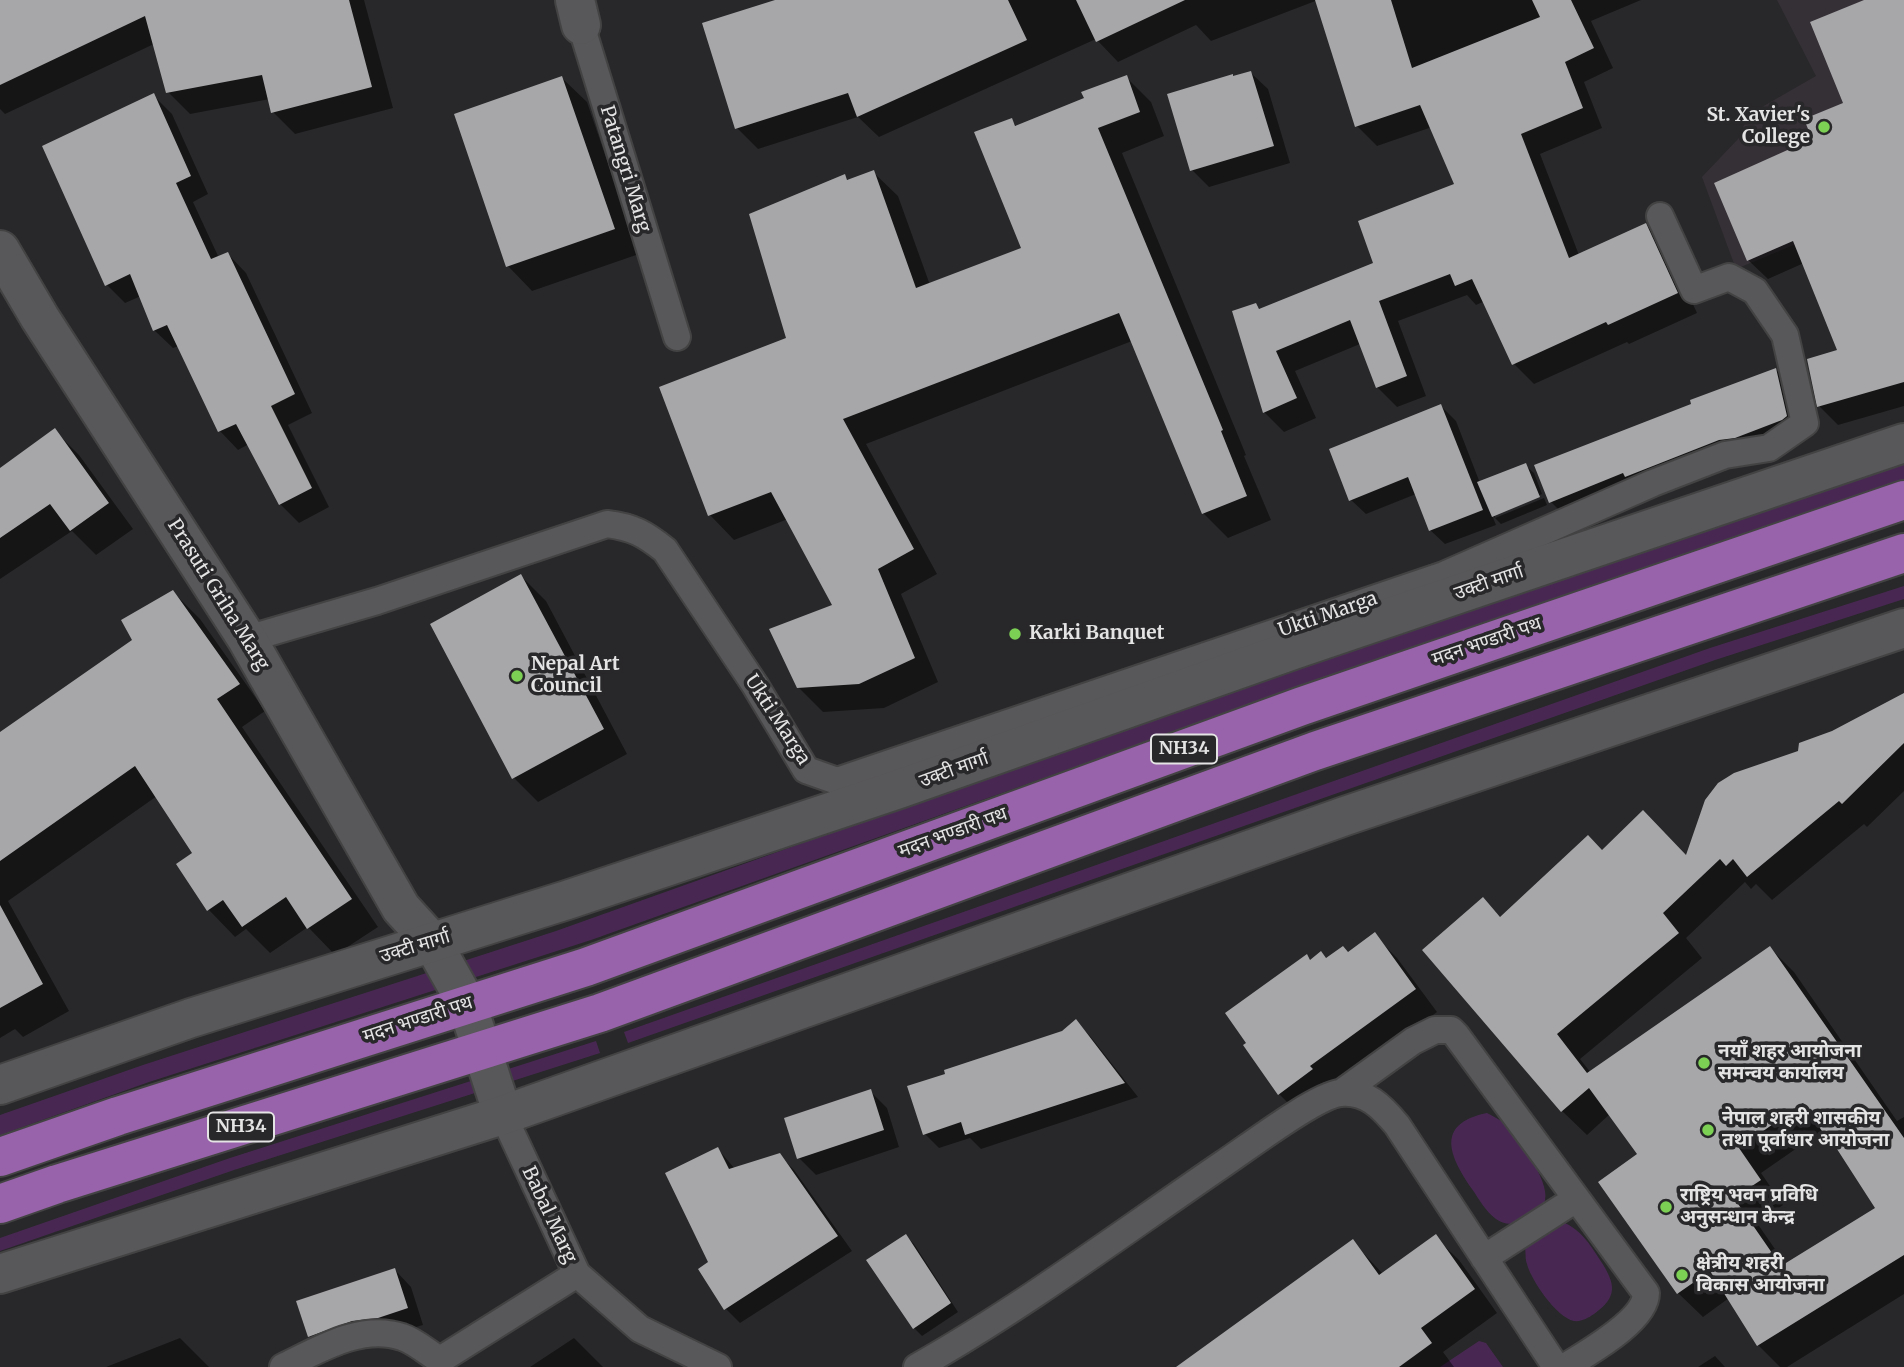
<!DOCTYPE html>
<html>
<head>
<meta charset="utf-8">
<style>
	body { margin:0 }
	canvas { display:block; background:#282729 }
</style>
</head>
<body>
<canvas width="1904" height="1367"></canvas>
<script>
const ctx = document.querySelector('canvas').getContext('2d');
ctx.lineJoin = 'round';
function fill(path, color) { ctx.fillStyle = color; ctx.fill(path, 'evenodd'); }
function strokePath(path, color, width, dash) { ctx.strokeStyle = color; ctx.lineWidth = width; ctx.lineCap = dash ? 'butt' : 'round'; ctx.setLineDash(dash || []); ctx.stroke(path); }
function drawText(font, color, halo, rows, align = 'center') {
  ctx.font = font + ' Merriweather,"Noto Sans Devanagari",serif'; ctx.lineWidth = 7; ctx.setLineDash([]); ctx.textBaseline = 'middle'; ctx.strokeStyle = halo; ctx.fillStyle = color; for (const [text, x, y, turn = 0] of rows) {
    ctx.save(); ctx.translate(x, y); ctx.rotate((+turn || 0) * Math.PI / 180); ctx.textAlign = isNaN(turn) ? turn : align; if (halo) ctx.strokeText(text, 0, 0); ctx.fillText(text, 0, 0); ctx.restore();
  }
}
fill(new Path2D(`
	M1777,0H1904V199L1736,269L1702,177L1739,138L1748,115L1816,76Z`), '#353036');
fill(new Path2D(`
	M1904,464V484L1365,663L591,940L149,1082L0,1135V1115L143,1065L556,931L1360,644Z
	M1904,586V599L1715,660L628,1043L624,1032L1710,648Z
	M596,1041L600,1053L234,1170L0,1251V1238L230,1158Z
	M1487,1113C1492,1116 1497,1118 1501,1121C1516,1133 1550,1181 1545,1200C1542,1210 1526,1221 1516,1223C1508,1225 1502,1223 1496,1219C1486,1212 1479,1199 1472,1189C1450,1157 1434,1124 1487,1113Z
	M1563,1222C1581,1230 1589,1243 1600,1260C1616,1284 1618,1297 1594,1314C1588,1318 1581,1322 1574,1321C1556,1317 1531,1280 1527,1264C1525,1259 1526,1253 1525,1248L1532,1239Z
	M1479,1341L1486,1343L1503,1367H1440Z`), '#482853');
fill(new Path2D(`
	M0,0H364L393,108L295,134L273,112L270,99L190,114L168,92L154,44L5,114L0,109Z
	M781,0H1318L1211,41L1196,25L1118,62L1096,39L879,137L858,117L758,149L737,128Z
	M1339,0H1641L1591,21L1613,68L1584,82L1602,128L1540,154L1579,255L1646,225L1666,245L1697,313L1629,344L1627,342L1534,384L1514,364L1485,301L1476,305L1467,295L1398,321L1426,396L1397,407L1377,387L1360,344L1295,371L1316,418L1284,432L1264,412L1255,305L1261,310L1375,264L1457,185L1432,127L1377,146L1357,126Z
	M1868,0H1904V406L1838,425L1819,406L1839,351L1804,263L1768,279L1748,260L1814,140L1845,104Z
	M1251,73L1268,89L1290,163L1209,187L1192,170L1234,78Z
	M1126,77L1151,102L1164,136L1122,153L1246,455L1244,456L1271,520L1228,538L1203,513L1132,341L866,444L937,574L901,594L938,682L884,708L823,712L798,687L834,606L788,519L734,540L710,515L661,388L788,339L844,176L849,181L873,172L898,196L930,285L1024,249L1011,120L1017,127L1086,99Z
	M562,78L587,102L639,254L532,291L508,266Z
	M153,95L172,114L208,194L193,202L219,258L228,254L246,273L312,413L288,425L329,507L299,523L280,504L249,444L238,450L220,431L179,346L173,348L154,330L141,296L125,303L107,285Z
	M1776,370L1793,387L1803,433L1568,519L1551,502Z
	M1441,406L1456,421L1480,483L1525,465L1534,473L1542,494L1495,514V518L1492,515L1496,525L1445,544L1430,530L1416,494L1366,514L1351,500Z
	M54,430L79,455L133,529L96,555L72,531L0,579V470Z
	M1544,498L1547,505L1501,524L1495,518Z
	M521,576L546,601L627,754L538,802L514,778Z
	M173,592L200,619L265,711L242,727L378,927L335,955L308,927L270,953L246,929L235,937L209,910L178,864L195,853L157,796L8,901L69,1011L23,1037L15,1029L0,1038V735L134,640Z
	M1904,703V791L1867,827L1864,824L1772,900L1756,884L1751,889L1745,882L1686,938L1702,958L1580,1059L1591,1073L1770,948L1794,972L1897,1121L1904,1117V1294L1787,1367H1780L1758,1345L1729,1298L1703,1317L1678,1293L1601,1183L1639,1155L1610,1114L1587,1135L1562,1111L1425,950L1483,900L1501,918L1603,852L1687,858L1800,753ZM1823,1130L1833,1141L1877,1209L1786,1265L1757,1223L1783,1205L1761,1173Z
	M1374,935L1397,958L1437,1012L1332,1089L1302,1117L1279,1094L1311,961L1349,953Z
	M1076,1022L1090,1036L1138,1097L981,1149L970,1138L939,1148L925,1134Z
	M870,1091L887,1108L899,1147L816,1175L799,1158Z
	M718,1149L735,1169L779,1155L794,1170L852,1251L740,1323L726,1309L711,1263Z
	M906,1236L914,1244L958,1312L922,1336L914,1328Z
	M1435,1237L1459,1260L1497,1313L1443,1352L1454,1367H1191L1352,1241L1383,1274Z
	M395,1270L411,1287L423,1325L326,1353L310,1336Z
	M180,1338L209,1367H106Z
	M574,1338L603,1367H530Z
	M1715,1356L1725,1367H1698Z`), '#0007');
fill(new Path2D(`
	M0,0H349L372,87L271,113L262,75L166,93L145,16L0,85Z
	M775,0H1008L1027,40L857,117L848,93L735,129L702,23Z
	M1076,0H1185L1096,42Z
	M1315,0H1391L1412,68L1540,17L1532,0H1571L1594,48L1565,62L1583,108L1521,134L1569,258L1646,223L1678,293L1608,325L1606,322L1512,365L1472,279L1455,286L1450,274L1379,301L1407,376L1376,388L1350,320L1276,351L1297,398L1263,413L1232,311L1256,303L1259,309L1373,263L1358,221L1454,184L1420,105L1355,127Z
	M1864,0H1904V382L1817,407L1807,359L1837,350L1793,241L1747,261L1714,183L1812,139L1804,119L1843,103L1810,22Z
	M1251,71L1274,146L1190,171L1167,94L1233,74V76Z
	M1127,75L1140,112L1098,128L1223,430L1221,431L1247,496L1202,514L1119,313L843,419L914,549L878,569L915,658L859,684L797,688L769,629L832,605L771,492L708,516L659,387L786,338L749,214L845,174L847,180L874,170L916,288L1021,248L974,132L1012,118L1015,126L1084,98L1081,92Z
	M562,76L615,229L506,267L454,114Z
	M154,93L191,176L176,183L211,259L228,252L295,394L271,406L312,488L279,505L236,424L218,432L167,325L153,331L130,274L105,286L42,146Z
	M1776,368L1787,416L1782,420L1735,438L1719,440L1625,477L1623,473L1549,503L1534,465L1691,404L1690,400Z
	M1441,404L1483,510L1429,531L1408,477L1349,501L1329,449Z
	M55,428L109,503L70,531L50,504L0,538V468Z
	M1526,463L1540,497L1492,517L1477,482Z
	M521,574L604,729L512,779L430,624Z
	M173,590L240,684L217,699L352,899L307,929L286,897L242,927L223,900L207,911L176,864L192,853L135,766L0,861V732L132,640L121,620Z
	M1904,693V743L1842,804L1839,801L1747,877L1733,859L1726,866L1720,859L1663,913L1679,933L1557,1034L1587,1073L1770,946L1904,1138V1255L1757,1346L1710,1271L1677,1294L1598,1182L1637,1154L1589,1088L1561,1112L1422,950L1483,897L1500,917L1588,835L1602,850L1643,810L1686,855L1705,800L1718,783L1734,773L1798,751L1799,743L1832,731ZM1803,1103L1824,1134L1826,1132L1875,1208L1781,1266L1734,1198L1761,1180L1739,1148Z
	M0,905L43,984L0,1008Z
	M1375,932L1416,989L1310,1066L1313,1069L1278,1095L1243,1045L1246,1043L1225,1013L1307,954L1310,960L1321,951L1326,958L1343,946L1348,952Z
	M1076,1019L1125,1083L965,1135L961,1122L923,1135L907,1086L945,1074L944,1070L1062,1031Z
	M871,1089L884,1130L797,1159L784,1118Z
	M718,1147L729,1169L780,1153L838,1236L724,1310L698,1269L708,1262L665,1173Z
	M906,1234L951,1303L913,1329L866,1260Z
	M1436,1234L1475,1289L1421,1328L1432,1343L1399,1367H1176L1353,1239L1379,1275Z
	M395,1268L408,1308L378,1318L352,1321L308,1337L296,1301Z`), '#a7a6a8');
const service = new Path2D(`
	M581,25L677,337
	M247,639L377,601L607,524C633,527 645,534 665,550L755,685L806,770L837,781L1444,575L1653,483L1725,455L1769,448L1805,423L1785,335L1755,291L1729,277L1694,290L1660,216
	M1341,1093L1413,1041L1435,1030H1451L1456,1035L1646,1293C1646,1321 1587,1353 1565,1367
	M503,1115L577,1274L640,1329L718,1367
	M1484,1258L1576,1199
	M283,1367C318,1350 362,1323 402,1337C415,1341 428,1353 440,1360L577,1274
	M917,1367C1023,1307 1122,1233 1223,1164C1247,1148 1315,1096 1340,1093C1366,1090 1382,1107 1397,1125L1556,1367`);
const minor = new Path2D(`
	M575,0L581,25
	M0,250L40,318L247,639L401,908L432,942L467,1004L503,1115`);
const tertiary = new Path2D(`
	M0,1085L191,1018L567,900L899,789L1296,649L1904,443
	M0,1274L503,1115L1345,816L1904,628`);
const trunk = new Path2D(`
	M0,1157L118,1116L586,967L1302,706L1904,500
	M0,1204L57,1184L600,1013L1315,751L1904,553`);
strokePath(service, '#444344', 30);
strokePath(minor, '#444344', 42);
strokePath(tertiary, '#444344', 42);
strokePath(trunk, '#444344', 42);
strokePath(service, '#585759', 26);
strokePath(minor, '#585759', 38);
strokePath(tertiary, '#585759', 38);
strokePath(trunk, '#9863aa', 38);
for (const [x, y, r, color] of [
	[1824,127,7,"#7cd155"],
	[1015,634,7,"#7cd155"],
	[517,676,7,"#7cd155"],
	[1704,1063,7,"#7cd155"],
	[1708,1130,7,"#7cd155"],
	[1666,1207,7,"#7cd155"],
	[1682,1275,7,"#7cd155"]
]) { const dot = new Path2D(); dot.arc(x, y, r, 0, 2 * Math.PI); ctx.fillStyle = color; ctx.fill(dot); strokePath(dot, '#282729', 2.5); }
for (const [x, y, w] of [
	[1184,749,66],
	[241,1127,66]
]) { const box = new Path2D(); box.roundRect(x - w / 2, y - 14.5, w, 29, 5); ctx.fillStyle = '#282729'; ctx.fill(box); strokePath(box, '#e5e4e5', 2); }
drawText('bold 18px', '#e5e4e5', null, [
	["NH34",1184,749],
	["NH34",241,1127]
]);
drawText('bold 19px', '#e5e4e5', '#282729', [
	["St. Xavier's",1810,116,"right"],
	["College",1810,138,"right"],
	["Karki Banquet",1029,634],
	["Nepal Art",531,665],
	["Council",531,687],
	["नयाँ शहर आयोजना",1718,1052],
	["समन्वय कार्यालय",1718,1074],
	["नेपाल शहरी शासकीय",1722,1119],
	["तथा पूर्वाधार आयोजना",1722,1141],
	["राष्ट्रिय भवन प्रविधि",1680,1196],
	["अनुसन्धान केन्द्र",1680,1218],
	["क्षेत्रीय शहरी",1696,1264],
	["विकास आयोजना",1696,1286]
], 'left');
drawText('19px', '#e5e4e5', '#282729', [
	["Patangri Marg",625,169,73],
	["उक्टी मार्गा",1489,583,-19],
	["Prasuti Griha Marg",218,595,58],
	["Ukti Marga",1328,615,-19],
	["मदन भण्डारी पथ",1487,642,-19],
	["Ukti Marga",777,720,57],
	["उक्टी मार्गा",954,770,-20],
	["मदन भण्डारी पथ",953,833,-20],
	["उक्टी मार्गा",415,947,-17],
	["मदन भण्डारी पथ",418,1020,-18],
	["Babal Marg",549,1215,65]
]);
</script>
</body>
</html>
